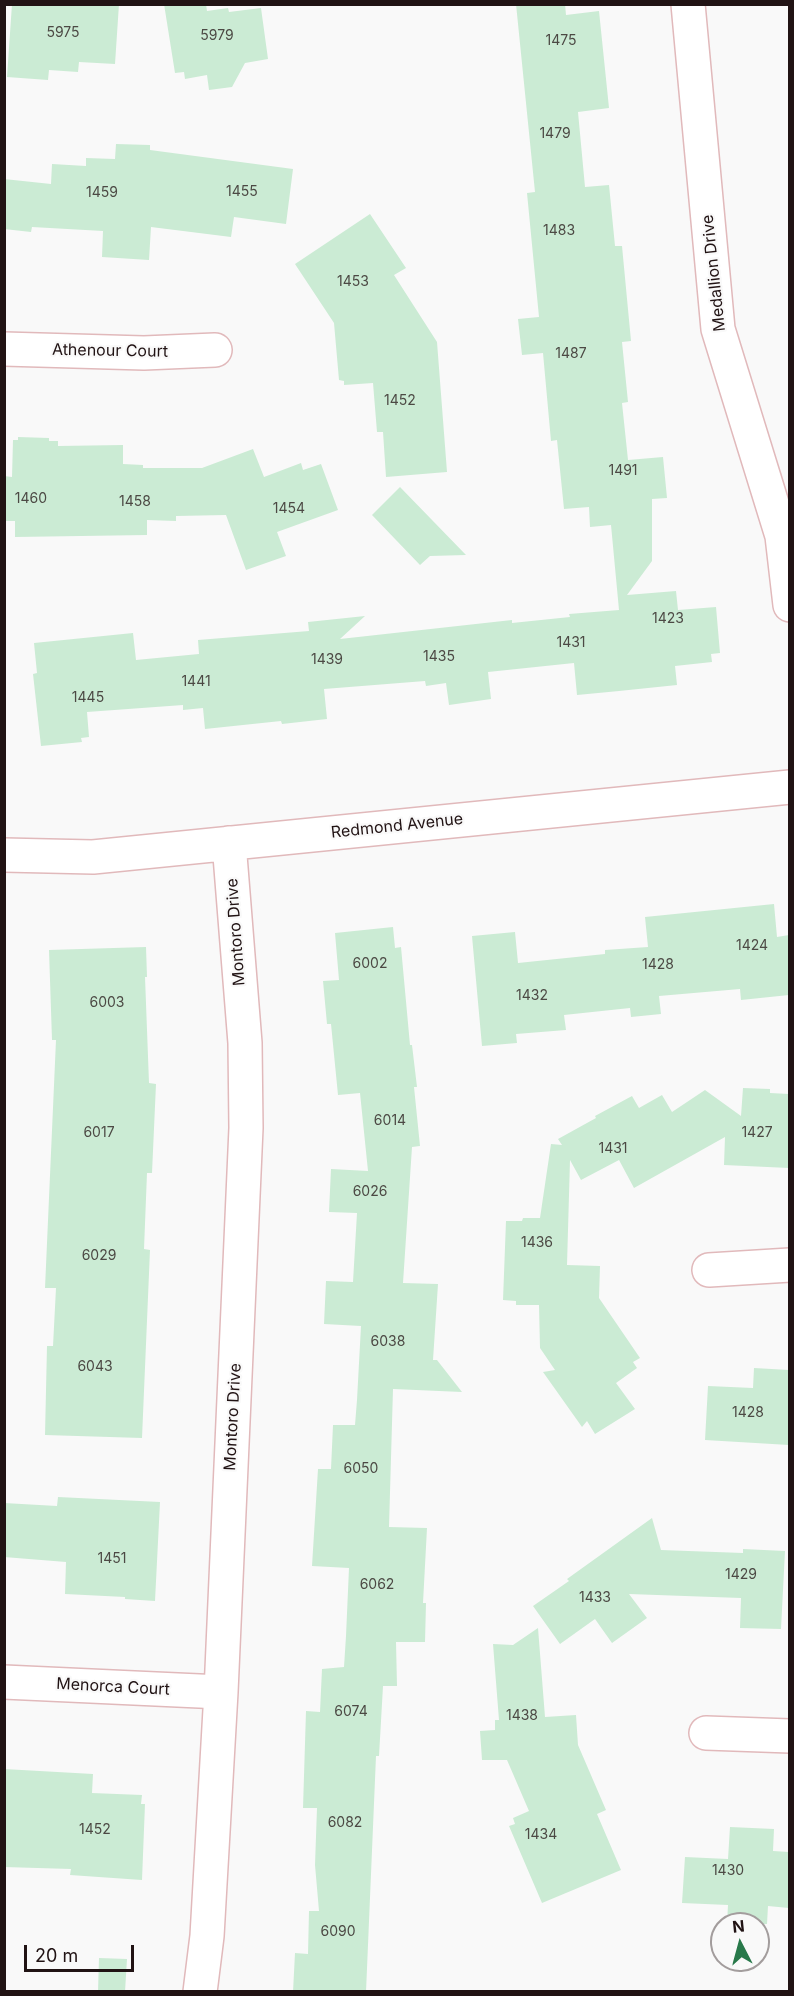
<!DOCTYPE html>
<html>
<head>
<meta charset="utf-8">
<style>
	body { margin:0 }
	#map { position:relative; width:794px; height:1996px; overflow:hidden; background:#f9f9f9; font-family:Inter,sans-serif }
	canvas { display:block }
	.frame { position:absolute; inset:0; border:6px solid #211314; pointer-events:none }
	.north { position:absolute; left:710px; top:1912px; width:60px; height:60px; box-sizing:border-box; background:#f9f9f9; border:2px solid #a39d9d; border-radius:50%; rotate:354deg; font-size:16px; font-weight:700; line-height:24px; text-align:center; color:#211314 }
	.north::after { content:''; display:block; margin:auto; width:21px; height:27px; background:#28794a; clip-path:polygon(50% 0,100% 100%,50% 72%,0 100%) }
	.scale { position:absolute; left:24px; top:1945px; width:110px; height:27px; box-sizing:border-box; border:3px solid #211314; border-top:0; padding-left:8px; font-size:18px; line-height:21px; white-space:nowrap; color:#211314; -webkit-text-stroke:4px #f9f9f9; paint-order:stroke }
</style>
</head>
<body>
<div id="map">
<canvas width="794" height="1996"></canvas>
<div class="frame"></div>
<div class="north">N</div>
<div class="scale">20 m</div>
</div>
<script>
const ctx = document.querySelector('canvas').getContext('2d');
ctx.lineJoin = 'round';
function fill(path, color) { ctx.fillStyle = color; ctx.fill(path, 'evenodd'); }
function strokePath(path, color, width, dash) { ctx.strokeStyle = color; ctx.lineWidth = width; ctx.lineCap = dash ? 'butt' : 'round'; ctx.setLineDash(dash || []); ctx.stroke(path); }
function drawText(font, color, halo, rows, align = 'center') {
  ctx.font = font + ' Inter,sans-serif'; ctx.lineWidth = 4.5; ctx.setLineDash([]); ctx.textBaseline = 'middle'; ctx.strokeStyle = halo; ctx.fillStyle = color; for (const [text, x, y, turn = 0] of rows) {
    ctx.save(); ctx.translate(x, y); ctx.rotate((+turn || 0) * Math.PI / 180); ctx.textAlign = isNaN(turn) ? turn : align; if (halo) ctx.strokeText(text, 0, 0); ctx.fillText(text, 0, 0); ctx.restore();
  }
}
fill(new Path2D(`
	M12,4H119L115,64L79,62L78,72L49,70L48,80L7,77Z
	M164,4H206L207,11L228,8L229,12L261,8L268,59L245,63L232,87L209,90L207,75L185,79L184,72L175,73Z
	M516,4H565L566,15L599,11L609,108L578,112L585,187L609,185L615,246H622L631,341L622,342L628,402L622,403L628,460L663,457L667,498L652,499V561L627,595L676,591L678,610L716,607L720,653L711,654L712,662L675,666L677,685L619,691L577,695L574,663L488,672L491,699L449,705L446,683L426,686L425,681L324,689L327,719L282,724L281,721L205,729L203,708L183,710V705L87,712L89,737L81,738L82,742L41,746L33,674L37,673L34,643L133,633L136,660L199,654L198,640L309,631L308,622L365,616L340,639L512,620V623L570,617L569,614L619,610L611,525L590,527L589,507L564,509L557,440L551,441L543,353L522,355L518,319L539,317L527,193L535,192Z
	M116,144L150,145V150L293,169L286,224L234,217L231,237L151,227L149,260L102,257L103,231L32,227L31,232L4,229V179L51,184L52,164L86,166V158L115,159Z
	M370,214L406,268L394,275L437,342L447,472L386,477L383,432H377L373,383L344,385V381L339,380L334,323L295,264Z
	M18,437L49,438V441H58V446L123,445V464L143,465V468H202L253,449L264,477L301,463L303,470L321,464L338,510L277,532L286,556L246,570L226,515L176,516V521L147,520V535L15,537V521H4V476L12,477L13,440H18Z
	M400,487L466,555L430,556L420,565L372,515Z
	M774,904L777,937L789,935V995L741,1000L740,989L659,996L661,1014L631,1017L630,1008L564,1015L566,1030L516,1034L517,1043L482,1046L472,936L515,932L518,963L605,954V950L648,947L645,917Z
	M393,927L395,948L401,947L410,1045H412L417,1087H414L420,1146L412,1147L403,1283L438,1284L433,1360H437L462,1392L393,1389L389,1527L427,1528L423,1603H426L425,1642H396L397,1686H383L379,1756H376L366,1992H293L295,1953L308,1954L309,1911H319L315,1865L317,1808H303L306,1711L320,1712L322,1669L344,1667L346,1636L349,1568L312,1566L318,1469H331L333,1425H355L357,1400L361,1326L324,1324L326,1281L353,1282L357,1213L329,1212L331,1169L368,1171L360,1093L338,1095L331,1024H327L323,981L339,980L335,933Z
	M146,947L147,977H145L149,1083L156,1084L152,1173H147L144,1249L150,1250L142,1438L45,1435L47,1346H53L56,1288H45L56,1040H52L49,950Z
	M743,1088L770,1089V1093L789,1094V1168L724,1165L725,1137L634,1188L619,1160L581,1180L570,1160L567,1265L600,1266L599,1298L640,1358L633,1362L637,1368L616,1383L635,1409L595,1434L587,1421L582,1427L543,1372L555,1370L540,1348L539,1305H516V1301L503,1300L506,1221H522L523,1218H540L551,1144L562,1145L558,1139L596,1118L595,1116L632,1096L639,1108L662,1095L672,1112L705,1090L741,1116Z
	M754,1368L789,1370V1445L705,1440L708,1386L753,1388Z
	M58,1497L160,1502L155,1601L125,1599V1597L65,1594L66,1562L4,1557V1503L57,1506Z
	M652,1518L661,1550L743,1553V1549L785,1551L781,1629L740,1628L741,1598L629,1594L647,1618L612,1643L595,1619L560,1644L533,1606L569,1581L567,1579Z
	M538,1628L545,1717L576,1715L578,1745L606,1810L597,1814L621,1870L542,1903L509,1826L515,1824L513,1818L529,1811L507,1760H482L480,1731L495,1730V1720H499L493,1644L513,1645Z
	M4,1769L93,1774L92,1793L142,1795L141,1804H145L142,1880L70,1875L71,1869L4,1867Z
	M730,1827L774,1829L773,1851L789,1852V1908L768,1906L767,1924H727L728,1905L682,1903L685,1857L728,1859Z
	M99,1958L127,1959L125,1992H98Z`), '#cbebd4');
const minor = new Path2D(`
	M688,4L718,329L782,536L790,605
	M4,349L144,353L215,350
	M4,855L93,857L790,787
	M709,1270L790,1265
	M4,1682L221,1692
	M706,1733L790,1736
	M200,1992L207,1936L221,1692L246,1128L245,1043L229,843`);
strokePath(minor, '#e1b9bb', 36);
strokePath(minor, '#fff', 33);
drawText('14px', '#4c4944', null, [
	["5975",63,33],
	["5979",217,36],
	["1475",561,41],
	["1479",555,134],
	["1455",242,192],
	["1459",102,193],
	["1483",559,231],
	["1453",353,282],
	["1487",571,354],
	["1452",400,401],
	["1491",623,471],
	["1460",31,499],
	["1458",135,502],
	["1454",289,509],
	["1423",668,619],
	["1431",571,643],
	["1435",439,657],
	["1439",327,660],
	["1441",196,682],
	["1445",88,698],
	["1424",752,946],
	["6002",370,964],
	["1428",658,965],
	["1432",532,996],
	["6003",107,1003],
	["6014",390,1121],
	["6017",99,1133],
	["1427",757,1133],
	["1431",613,1149],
	["6026",370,1192],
	["1436",537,1243],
	["6029",99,1256],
	["6038",388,1342],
	["6043",95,1367],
	["1428",748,1413],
	["6050",361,1469],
	["1451",112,1559],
	["1429",741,1575],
	["6062",377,1585],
	["1433",595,1598],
	["6074",351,1712],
	["1438",522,1716],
	["6082",345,1823],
	["1452",95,1830],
	["1434",541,1835],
	["1430",728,1871],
	["6090",338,1932]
]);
drawText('16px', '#211314', '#f9f9f9', [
	["Medallion Drive",714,273,-96],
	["Athenour Court",110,351,1],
	["Redmond Avenue",397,826,-6],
	["Montoro Drive",236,932,-94],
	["Montoro Drive",233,1417,-87],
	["Menorca Court",113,1687,3]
]);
</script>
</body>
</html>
